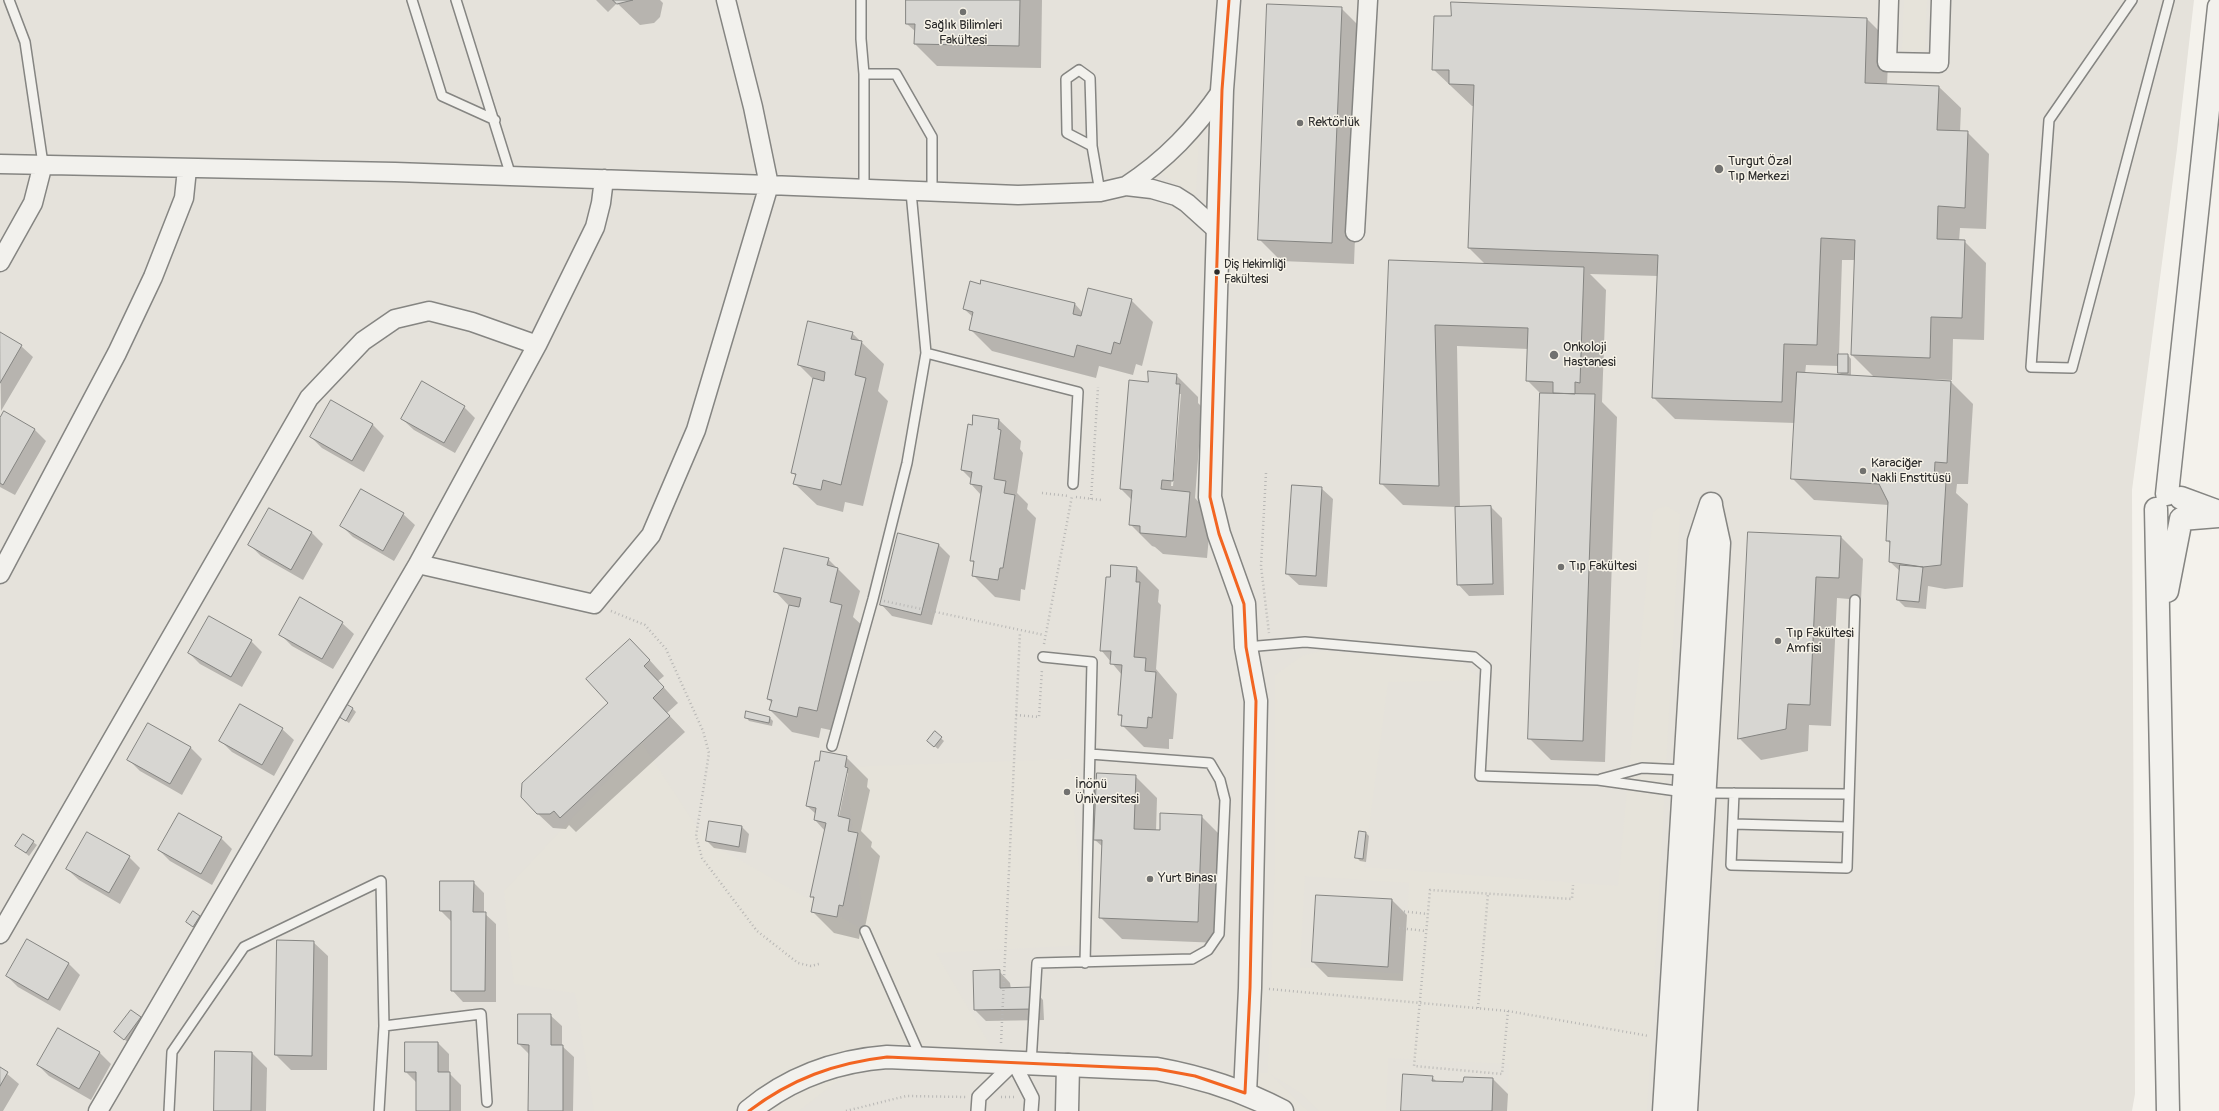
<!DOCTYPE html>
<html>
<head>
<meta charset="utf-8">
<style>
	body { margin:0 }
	canvas { display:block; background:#f4f2ec }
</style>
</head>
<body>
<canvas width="2219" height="1111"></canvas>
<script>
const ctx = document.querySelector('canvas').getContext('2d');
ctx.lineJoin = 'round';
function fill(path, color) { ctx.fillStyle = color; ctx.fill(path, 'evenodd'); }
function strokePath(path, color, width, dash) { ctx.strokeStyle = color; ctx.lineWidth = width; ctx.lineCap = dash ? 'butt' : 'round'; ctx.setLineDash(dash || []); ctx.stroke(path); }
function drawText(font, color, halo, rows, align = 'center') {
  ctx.font = font + ' Pangolin,sans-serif'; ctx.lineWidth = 3; ctx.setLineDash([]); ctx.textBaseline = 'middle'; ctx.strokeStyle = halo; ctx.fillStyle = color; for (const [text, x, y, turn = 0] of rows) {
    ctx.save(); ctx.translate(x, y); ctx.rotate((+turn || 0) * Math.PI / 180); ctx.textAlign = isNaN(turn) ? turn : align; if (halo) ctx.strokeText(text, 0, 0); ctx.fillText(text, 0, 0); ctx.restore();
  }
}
fill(new Path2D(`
	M0,0H2194L2177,149L2132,490L2135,1094L2132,1111H0Z`), '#e5e2db');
fill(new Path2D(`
	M1904,0H1927L1925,51H1902Z
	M1199,134L1196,196L1160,173Z
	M1667,506L1680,514L1647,1111H1507L1509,1064L1388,1058L1386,1111H1319L1299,1092L1270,1074L1308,1111H1069L1068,1065L1268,1073L1275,864V675L1302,656L1322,651L1461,663L1481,680L1388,682L1364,867L1618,886L1653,512L1657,509ZM1305,876L1409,883L1404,974L1300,967Z
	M642,743L706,841L865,931L845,767L1070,759L1085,945L936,953L1000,1062L867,1058L799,1111H594L575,993L514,984L504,891Z`), '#e6e3da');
fill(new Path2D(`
	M596,0H660L663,3L660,17L654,23L640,25L617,3L608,12Z
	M907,0H1042L1041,68L937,66L915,44L916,32L907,24Z
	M1341,8L1363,30L1354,264L1281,261L1259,239Z
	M1867,19L1889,41L1887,85L1939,87L1961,108L1960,132H1967L1989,154L1986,229L1960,228L1959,241H1964L1986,263L1984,340L1953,339L1952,380L1925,379V380L1951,382L1973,404L1968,484H1957L1956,493L1968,504L1963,587L1945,589L1928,586L1926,609L1905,607L1898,600L1901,572L1890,562L1891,545L1887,540L1889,505L1814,500L1792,478L1795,423L1675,419L1653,397L1658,276L1590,274L1606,290L1602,402L1617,417L1605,762L1551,760L1529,738L1541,394L1527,380L1528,349L1457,346L1460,508L1491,507L1502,518L1504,595L1469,596L1458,584L1456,507L1403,505L1381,483L1390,261L1485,264L1469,248L1474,106H1472L1433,69ZM1842,260H1855L1852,355L1875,378L1851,376V359L1848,355H1839ZM1806,365L1839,366V372L1843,376L1805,374Z
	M1131,300L1153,322L1142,366L1136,364L1133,375L1099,366L1096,378L992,351L970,329L973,317L964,309L1075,304L1083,313Z
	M0,333L21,346L33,357L1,411Z
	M852,333L884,364L878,391L888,401L863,506L845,502L843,512L817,505L795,484L796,476L792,472L814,380L799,365Z
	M1176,375L1198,397V403L1202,407L1195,498L1211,515L1207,558L1163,554L1155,547L1152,546L1130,524L1132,500L1121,489L1148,383ZM1179,394H1181L1173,486H1171Z
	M331,401L373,425L384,436L364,472L322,448L311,437Z
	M464,407L475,418L455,453L414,430L402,419Z
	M0,420L35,430L46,441L15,495L0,487Z
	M999,420L1021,441L1020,449L1023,453L1017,493L1028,504L1027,509L1036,518L1025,590L1021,589L1020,601L995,597L973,575L974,563L971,560L981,495L971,484V479L962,470Z
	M1321,488L1333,499L1327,587L1299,585L1287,574Z
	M362,491L403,514L415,525L394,561L353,537L342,526Z
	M270,509L312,533L323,544L303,580L261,556L250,545Z
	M1749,533L1841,537L1863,559L1861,600L1837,598L1831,726L1809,725L1808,751L1761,760L1739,738Z
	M939,545L950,556L932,625L892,616L881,604Z
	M828,559L860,591L853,617L864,627L839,732L821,728L819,738L792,732L770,710L772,703L768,699L790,607L775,591Z
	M1137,568L1159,590L1158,602L1161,605L1156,669L1177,694L1173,739H1169V749L1144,747L1122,725L1123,718L1119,714L1122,675L1101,650L1111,578Z
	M342,623L354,634L333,669L292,646L281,635Z
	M251,641L262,652L242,687L200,664L189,653Z
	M645,655L664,676L658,681L678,703L667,713L685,732L576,832L569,825L566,829L553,828L537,813Z
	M352,708L356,712L349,723L337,715Z
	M746,717L770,718L773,721L772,726L749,721Z
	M149,724L191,748L202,759L182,795L140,771L129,760Z
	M282,729L294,740L274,776L232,752L221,741Z
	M935,733L944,741L938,749L932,744Z
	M846,757L868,779L867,787L870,790L861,831L872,842L871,847L880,856L865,927H861L859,939L834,933L812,911L815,899L811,896L825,831L815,820L816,814L807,806ZM846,773H848L838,821H836Z
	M1135,776L1157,798L1156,831H1161L1201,816L1223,838L1220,943L1122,939L1100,917L1103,847L1095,840Z
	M742,827L749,834L746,853L714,848L707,841Z
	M1366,833L1369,836L1366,862L1360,861L1356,857Z
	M221,838L232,849L212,885L170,861L159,850Z
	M33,842L37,845L29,856L17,846Z
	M129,857L140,868L120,904L79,880L67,869Z
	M441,882H473L484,893V913L496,924V1002H463L452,990V922L441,911Z
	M1392,900L1407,915L1403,981L1328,977L1313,962Z
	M193,913L203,921L197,929L191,925Z
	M27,940L69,964L80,975L60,1011L18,987L7,976Z
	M313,942L328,956L327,1070H291L276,1055Z
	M999,971L1010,983L1011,989L1032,988L1043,1000L1044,1020L986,1021L975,1010Z
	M550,1015L562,1026V1046L574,1057L573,1111H529L530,1055L519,1044Z
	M140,1018L147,1025L132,1046L116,1032Z
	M58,1029L100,1053L111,1064L91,1100L49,1076L38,1065Z
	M438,1043L449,1054V1073L461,1085V1111H417V1083L406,1072Z
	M252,1053L267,1068L266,1111H215Z
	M0,1068L19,1084L3,1111H0Z
	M1432,1077L1437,1082L1464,1083L1493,1079L1508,1094L1507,1111H1402Z`), '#0003');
const building = new Path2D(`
	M613,0H633L617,4Z
	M906,0H1020L1019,46L914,44L915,24H906Z
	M1451,2L1867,18L1865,83L1939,86L1937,130L1968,131L1965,208L1938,206L1937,239L1965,240L1962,318L1931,317L1930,358L1851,355L1855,240L1821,238L1817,345L1784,344L1782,402L1652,398L1658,255L1468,248L1474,85L1449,84V70H1432L1434,16H1451Z
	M1267,4L1342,7L1332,243L1258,240Z
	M1389,260L1584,267L1580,383L1575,382V394L1553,393V382L1526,381L1528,328L1435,325L1439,486L1380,484Z
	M981,280L1075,303L1073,314L1081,316L1088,288L1132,299L1120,344L1114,342L1111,354L1077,345L1074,357L969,330L973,312L963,309L970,281L980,284Z
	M808,321L853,332L851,339L862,341L855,375L866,378L841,485L823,480L821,490L793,484L796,474L791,473L813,378L824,381L825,372L798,365Z
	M0,332L22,345L0,383Z
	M1838,354H1848V373H1838Z
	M1148,371L1177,374L1176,384H1180L1173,481L1162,480L1161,489L1190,492L1186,537L1140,533V526L1129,525L1132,490L1120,489L1129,380L1148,382Z
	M1797,372L1951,381L1947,463L1935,462L1934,480L1946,481L1941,565L1923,567L1889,562L1890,541H1886L1888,502L1879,484L1791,479Z
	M422,381L465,406L444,443L401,419Z
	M1540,393L1595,394L1583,741L1528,739Z
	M331,400L373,424L352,461L310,437Z
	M4,411L35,429L3,485L0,483V418Z
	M973,415L999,419L998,429L1001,430L994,479L1006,481L1004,493L1015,495L1003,568H1000L998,580L972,576L974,561H970L982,486L970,484L972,472L961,470L968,424L972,425Z
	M1292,485L1322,487L1316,576L1286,574Z
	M361,489L404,513L383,551L340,526Z
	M1491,506L1493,584L1457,585L1455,507Z
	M269,508L312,532L291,570L248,545Z
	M1748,532L1841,536L1839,578L1816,577L1810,705L1788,704L1786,729L1738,739Z
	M898,533L939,544L921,615L880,605Z
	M784,548L829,558L827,565L838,568L830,602L842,605L817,711L799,707L797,717L769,710L772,700L767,699L789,605L799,607L801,598L774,592Z
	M1111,565L1137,567L1136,582H1140L1134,657L1146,658L1145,671L1156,672L1152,718L1148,717L1147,728L1121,726L1122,715H1118L1122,665L1110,664L1111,651H1100L1106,577H1110Z
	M1900,565L1923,567L1919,602L1897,600Z
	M300,597L343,622L322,659L279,635Z
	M209,616L252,640L231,677L188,653Z
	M630,639L650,660L644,666L664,687L653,698L670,716L560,818L554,811L550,814H537L521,797L522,783L608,703L586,679Z
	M343,702L353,708L346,721L336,715Z
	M240,704L283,728L262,765L219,741Z
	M746,711L770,717L769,723L745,718Z
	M148,723L191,747L170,784L127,760Z
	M935,731L942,737L934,747L927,741Z
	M821,751L847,756L845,767L848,768L838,816L850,819L848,831L858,833L843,906L839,905L837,917L811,912L814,897H810L826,823L814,820L816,808L806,806L815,761H819Z
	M1097,773L1136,775L1134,829L1160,830V813L1202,815L1198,922L1099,918L1102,840H1094Z
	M179,813L222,837L201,874L158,850Z
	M709,821L742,826L739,847L706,841Z
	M1359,831L1366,832L1363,859L1355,858Z
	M87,832L130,856L109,893L66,869Z
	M23,834L34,841L26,853L15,846Z
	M440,881H474L473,912H486L485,991H451V911H440Z
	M1316,895L1392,899L1388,967L1312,962Z
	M193,911L200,916L193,927L186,922Z
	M27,939L69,963L48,1000L6,976Z
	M277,940L314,941L312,1056L275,1055Z
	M1000,970V988L1032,987L1033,1009L974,1010L973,971Z
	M131,1010L141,1017L124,1040L114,1032Z
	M518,1014H551V1045H563V1111H528L529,1045L518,1044Z
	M58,1028L100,1052L79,1089L37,1065Z
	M405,1042H438V1072H450V1111H416V1072H405Z
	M215,1051L252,1052L251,1111H214Z
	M0,1067L8,1072L0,1086Z
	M1403,1074L1433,1076L1432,1081L1463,1082L1464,1077L1493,1078L1492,1111H1401Z`);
fill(building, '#d7d6d2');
strokePath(building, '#858582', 1);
const service = new Path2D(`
	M9,0L25,42L43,164
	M412,0L442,96L495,120
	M456,0L511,176
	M861,0V39L864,74V189
	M2132,0L2049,120L2031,367L2072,368L2169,0
	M864,74H896L932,137V192
	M1092,146L1067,133L1066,79L1079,70L1090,78L1092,146L1100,192
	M926,353L1078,392L1073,484
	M1246,647L1305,642L1474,657L1486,667L1480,776L1598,780L1684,792
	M1043,657L1092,662L1085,963
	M832,746L873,599L907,463L926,353L911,192
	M1601,779L1642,768L1685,770
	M1703,793L1849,794
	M1734,793L1731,865L1847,868L1855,600
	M1733,824L1848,827
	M865,931L921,1058
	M1031,1064L1037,963L1192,959L1208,950L1219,934L1225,800L1220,780L1210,763L1090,754
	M169,1111L172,1052L244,947L381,881L384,1026L481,1014L487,1102
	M379,1111L384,1026`);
const pedestrian = new Path2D(`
	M978,1111L979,1097L1014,1063L1032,1098L1031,1111`);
const minor = new Path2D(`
	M1889,0L1887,62L1939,63L1941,0
	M0,164L395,172L769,185L1018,195L1100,192L1126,186L1152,189L1176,196L1187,203L1218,231
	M1126,186C1166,160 1195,129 1222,90
	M1355,232L1368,0
	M0,262L33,203L43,164
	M418,564L594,604L651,535L696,430L769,185L753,107L726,0
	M0,574L117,353L153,277L184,198L187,169
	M0,934L309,398L363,341L395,319L429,311L472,322L537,345
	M98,1111L418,564L537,345L595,227L601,203L604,179`);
const tertiary = new Path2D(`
	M1229,0L1222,90L1210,497L1219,534L1244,604L1246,647L1256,701L1250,988L1245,1093
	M2167,494L2219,7
	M2181,498L2219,512
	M2156,509L2168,1111
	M2167,591L2181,519L2219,516
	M1067,1111L1068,1065`);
const secondary = new Path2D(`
	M749,1111C790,1077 835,1061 887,1057L1157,1069C1201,1077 1242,1090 1282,1111
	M1664,1111L1699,541L1711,504
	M1686,1111L1719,543L1711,506`);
strokePath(service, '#858582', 12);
strokePath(pedestrian, '#858582', 16);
strokePath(minor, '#858582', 21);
strokePath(tertiary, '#858582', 25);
strokePath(secondary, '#858582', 25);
strokePath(new Path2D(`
	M1266,473L1261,566L1269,633
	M1042,493L1069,496
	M1076,497L1101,500
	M1091,499L1098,387
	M884,601L1044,635
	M611,611L645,625L666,649L703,731L709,753L696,836L702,858L757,931L798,963L811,966L819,964
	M1044,644L1072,496
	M1016,715L1039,717L1042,669
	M1400,911L1428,914
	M1399,928L1426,931
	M1269,989L1508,1011L1649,1036
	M1478,1008L1488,894
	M1508,1011L1502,1074L1414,1066L1430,890L1572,899L1573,885
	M1001,1043L1020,632
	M1001,1097H1016
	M846,1111L906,1096L966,1097`), '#b8b7b5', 2.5, [1, 3]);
strokePath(service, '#f2f1ed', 9);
strokePath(pedestrian, '#f2f1ed', 13);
strokePath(minor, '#f2f1ed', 18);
strokePath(tertiary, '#f2f1ed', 22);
strokePath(secondary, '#f2f1ed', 22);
strokePath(new Path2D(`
	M749,1111C791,1079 835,1063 887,1057L1157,1069L1195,1076L1245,1093L1250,988L1256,701L1246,647L1244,604L1219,534L1210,497L1222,90L1229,0`), '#f26522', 3);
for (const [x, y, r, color] of [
	[963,12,4,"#71716f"],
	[1300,123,4,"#71716f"],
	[1719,169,5,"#71716f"],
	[1217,272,3.5,"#2b2b2b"],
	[1554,355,5,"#71716f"],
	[1863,471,4,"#71716f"],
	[1561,567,4,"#71716f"],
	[1778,641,4,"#71716f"],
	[1067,792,4,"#71716f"],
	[1150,879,4,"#71716f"]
]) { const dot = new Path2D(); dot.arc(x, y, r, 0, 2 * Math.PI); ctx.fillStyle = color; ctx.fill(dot); strokePath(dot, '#f7f3e8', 1.5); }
drawText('12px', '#2b2b2b', '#f7f3e8', [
	["Diş Hekimliği",1224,265],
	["Fakültesi",1224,280]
], 'left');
drawText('13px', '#2b2b2b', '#f7f3e8', [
	["Sağlık Bilimleri",963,26,"center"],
	["Fakültesi",963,41,"center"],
	["Rektörlük",1308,123],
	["Turgut Özal",1728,162],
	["Tıp Merkezi",1728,177],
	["Onkoloji",1563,348],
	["Hastanesi",1563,363],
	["Karaciğer",1871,464],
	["Nakli Enstitüsü",1871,479],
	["Tıp Fakültesi",1569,567],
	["Tıp Fakültesi",1786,634],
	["Amfisi",1786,649],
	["İnönü",1075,785],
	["Üniversitesi",1075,800],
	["Yurt Binası",1158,879]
], 'left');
</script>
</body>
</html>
